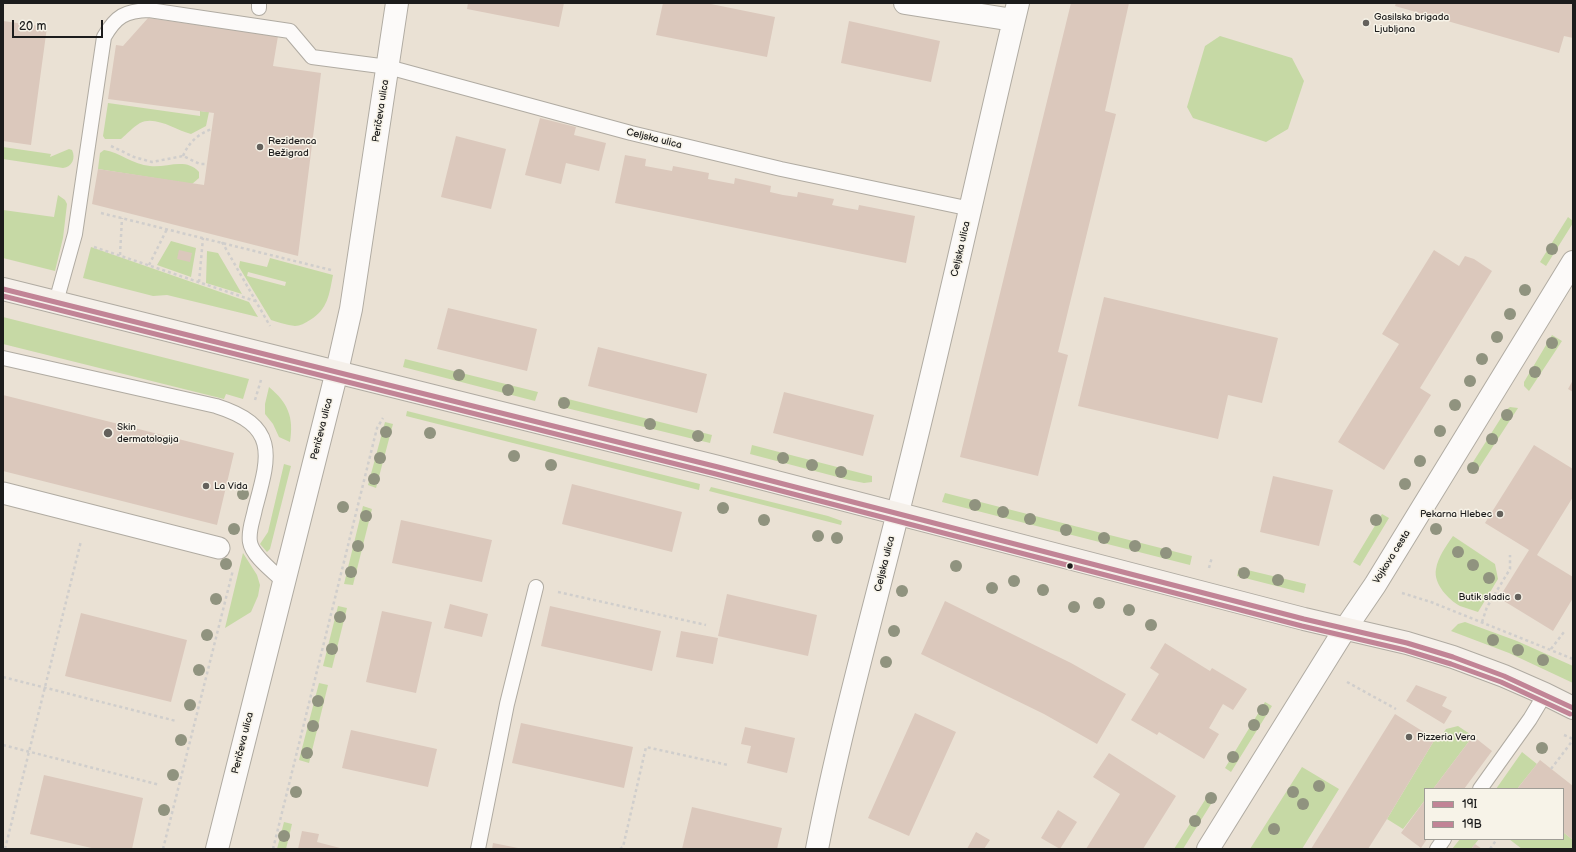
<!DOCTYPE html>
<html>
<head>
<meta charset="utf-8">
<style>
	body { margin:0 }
	#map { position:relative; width:1576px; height:852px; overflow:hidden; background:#eae1d4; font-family:"Balsamiq Sans",sans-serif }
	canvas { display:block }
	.frame { position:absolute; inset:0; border:4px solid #1c1c1c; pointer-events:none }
	.legend { position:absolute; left:1424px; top:788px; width:140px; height:52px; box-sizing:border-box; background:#f7f3e8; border:1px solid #9f9d96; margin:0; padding:5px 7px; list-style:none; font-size:12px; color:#1c1c1c }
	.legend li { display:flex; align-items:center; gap:8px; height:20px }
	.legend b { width:20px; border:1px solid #9f9d96 }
	.scale { position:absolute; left:12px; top:20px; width:91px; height:18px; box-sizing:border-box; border:2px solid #1c1c1c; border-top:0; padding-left:5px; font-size:12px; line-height:14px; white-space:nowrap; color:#1c1c1c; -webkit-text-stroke:3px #f7f3e8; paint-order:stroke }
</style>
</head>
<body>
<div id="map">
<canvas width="1576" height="852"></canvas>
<div class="frame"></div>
<ul class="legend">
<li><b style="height:5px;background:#c18496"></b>19I</li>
<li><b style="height:5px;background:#c18496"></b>19B</li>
</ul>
<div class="scale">20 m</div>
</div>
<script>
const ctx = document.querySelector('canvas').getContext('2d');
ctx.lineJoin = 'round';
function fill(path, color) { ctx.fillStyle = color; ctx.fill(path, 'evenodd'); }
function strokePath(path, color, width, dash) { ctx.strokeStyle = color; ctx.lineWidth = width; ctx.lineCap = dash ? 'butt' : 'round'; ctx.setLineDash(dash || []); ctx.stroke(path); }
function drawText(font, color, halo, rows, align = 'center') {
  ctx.font = font + ' "Balsamiq Sans",sans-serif'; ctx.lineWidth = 3; ctx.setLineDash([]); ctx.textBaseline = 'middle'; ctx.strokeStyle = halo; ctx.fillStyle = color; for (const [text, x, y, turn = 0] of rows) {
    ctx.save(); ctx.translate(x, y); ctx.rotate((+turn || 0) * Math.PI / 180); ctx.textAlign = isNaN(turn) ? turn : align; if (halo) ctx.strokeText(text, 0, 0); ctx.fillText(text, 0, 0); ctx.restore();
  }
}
fill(new Path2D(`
	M1220,36L1292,58L1304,81L1288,129L1266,142L1193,118L1187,107L1205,46Z
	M108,103L200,116V111L209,112L206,126L191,134C176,130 155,115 140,123C133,127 127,134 121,139H105L103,136Z
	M3,147L51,154L50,157L69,149L72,150C76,158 72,167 63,168L3,159Z
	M104,150C120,152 133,165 150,166C167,168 186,157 199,172V178L192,184L98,169L100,153Z
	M58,195L65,200L67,204L63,238L55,271L3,258V210L54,217Z
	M1568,217L1573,221V223L1546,266L1540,262Z
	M171,241L196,248L191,277L157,265Z
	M91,247L249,302L258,317L167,295L153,296L83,278Z
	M207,251L218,253L242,294L206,283Z
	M270,258L333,275C329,295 328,309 310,320C305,323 300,326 295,326C287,325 278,322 271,320L239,267L240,261L267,267ZM248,272L286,282L285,286L247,276Z
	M3,317L249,379L243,399L226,394L224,399L3,344Z
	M1552,335L1562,341L1529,391L1524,386V382Z
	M405,359L538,392L535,401L403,367Z
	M269,387C288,403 294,417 290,442L279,437L273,424L265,414V404Z
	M560,397L712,435L710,443L558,406Z
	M1510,407L1518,408L1475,474L1468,470L1506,410Z
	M407,411L700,484L699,490L406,416Z
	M385,422L393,424L376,488L368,485Z
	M752,445L872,476V482L864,483L849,480L750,454Z
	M284,464L291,466L270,549L267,552L260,544L268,532Z
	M711,487L828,516L842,521L841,525L709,491Z
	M945,493L1192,556L1190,565L942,502Z
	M363,506L372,509L353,585L344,584Z
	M1382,514L1389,518L1360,566L1353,562Z
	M1453,536L1495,564L1498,579L1478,612C1472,610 1466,608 1460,606C1449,600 1433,584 1436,569C1438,557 1446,546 1453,536Z
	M243,553L257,575L260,585L258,596L251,612L225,628Z
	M1239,568L1306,584L1304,593L1237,576Z
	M338,606L347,608L332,668L323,666Z
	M1465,622L1517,641L1573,666V683L1509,653L1451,631L1458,624Z
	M319,683L328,685L309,763L299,760Z
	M1265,702L1272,706L1231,772L1225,768Z
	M1458,726L1473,736L1433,789H1425V800L1403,829L1387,819L1435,739L1438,742L1446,729Z
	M1522,752L1537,764L1517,789H1496Z
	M1302,767L1339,789L1302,849H1250Z
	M1210,792L1216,796L1183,849H1174Z
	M284,822L292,824L286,849H277Z
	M1563,832L1573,840V849H1522L1509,839H1563Z
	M1460,839H1479L1471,849H1452Z`), '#c6d9a5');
fill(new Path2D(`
	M468,3H564L559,27L467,9Z
	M663,3H706L775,17L767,57L656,35Z
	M1071,3H1129L1105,111L1116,114L1058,352L1068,355L1038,476L960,457Z
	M1396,3H1573V38L1564,36L1559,53L1395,6Z
	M148,18L278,36L273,66L321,73L298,256L92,204L98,169L204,185L214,113L108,99L116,45L123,46Z
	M3,21L47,27L31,145L3,141Z
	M849,21L940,41L931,82L841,63Z
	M540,118L576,127L574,135L606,143L599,171L566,163L561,184L525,175Z
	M456,136L506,149L491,209L441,197Z
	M625,155L646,159L645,166L672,171L673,166L709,173L708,179L734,184L735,178L771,186L770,192L783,195L797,197L798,192L834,199L832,205L847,208L858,210L859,205L915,216L906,263L615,203Z
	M179,250L192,253L190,262L177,259Z
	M1434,250L1459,266L1465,256L1474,259L1492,271L1420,388L1431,395L1384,470L1338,442L1399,344L1382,334Z
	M1104,297L1278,338L1262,403L1228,395L1218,439L1078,406Z
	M448,308L537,329L527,371L437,349Z
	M598,347L707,374L697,413L588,386Z
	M1573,380V392L1568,389Z
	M784,392L874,415L863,456L773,433Z
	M3,395L234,453L217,525L3,471Z
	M1534,445L1573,469V497L1537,555L1573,577V598L1553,631L1499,598L1529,550L1485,523Z
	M1273,476L1333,490L1319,546L1260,532Z
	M572,484L682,512L672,552L562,524Z
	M401,520L492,540L482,582L392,563Z
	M727,594L817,615L808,656L718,636Z
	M945,601L1071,663L1126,694L1097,744L1044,714L921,654Z
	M450,604L488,614L482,637L444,628Z
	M550,606L661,631L652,671L541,646Z
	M382,611L432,622L416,693L366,682Z
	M81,613L187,640L171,702L65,676Z
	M681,631L718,638L713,664L676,657Z
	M1165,643L1210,671L1212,668L1247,689L1233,710L1223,704L1209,728L1219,734L1204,759L1159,732L1157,735L1131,720L1159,674L1150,668Z
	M1416,685L1447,697L1442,706L1452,711L1444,724L1406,701Z
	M915,713L956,732L909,836L868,818Z
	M1395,714L1435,739L1387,819L1368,849H1311Z
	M521,723L633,747L624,788L512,763Z
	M745,727L795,738L787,773L747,763L751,746L741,744Z
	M351,730L437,749L428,787L342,768Z
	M1473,736L1492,751L1464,789H1433Z
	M1109,753L1176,796L1143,849H1086L1120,794L1093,777Z
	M1540,760L1573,786V840L1563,832V789H1517Z
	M44,775L143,798L132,849H96L30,834Z
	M1425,800V839H1427L1421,848L1401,833Z
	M692,807L782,828L777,849H682Z
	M1058,810L1077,822L1060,849L1041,838Z
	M302,831L319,834L317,842L344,849H298Z
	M976,832L990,840L984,849H967Z
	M493,843L518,848V849H492Z
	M1475,844L1482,849H1471Z`), '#dbc8bc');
const service = new Path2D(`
	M259,8V3
	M56,302L75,234L104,37C116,16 125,11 149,10L290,31L312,57L388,67L631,133L781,169L971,209
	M3,358L216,406C280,426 269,457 255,509C253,520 248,531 250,542C252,556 274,572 283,581
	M1480,789L1530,719L1545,694
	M478,849L507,704L536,587
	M1437,849L1444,839`);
const pedestrian = new Path2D(`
	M3,493L219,548`);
const minor = new Path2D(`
	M905,3L1013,20
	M217,849L337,371L351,309L397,3
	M817,849C841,725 876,603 906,480C946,321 980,162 1018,3`);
const tertiary = new Path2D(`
	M1208,849L1345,629L1375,585L1573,262`);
const secondary = new Path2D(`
	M3,289L718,467L1304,619L1407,643L1453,657L1504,676L1545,694L1573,708`);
strokePath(service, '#b0aba2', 16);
strokePath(pedestrian, '#b0aba2', 23);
strokePath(minor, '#b0aba2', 24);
strokePath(tertiary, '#b0aba2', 24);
strokePath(secondary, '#b0aba2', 24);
strokePath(new Path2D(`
	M111,146L134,157L152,162L183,156L200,164H207
	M183,156C189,142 198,134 212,129
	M101,213L331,270
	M222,242L270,326
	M94,247L255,301
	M120,255L122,218
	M149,265L167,229
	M199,282L203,238
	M255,400L261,380
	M1209,568L1212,557
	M558,592L706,625
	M1402,593L1431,602L1573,659
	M1482,622L1487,607L1510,569V555
	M1551,649L1564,632
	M3,677L176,721
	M1347,682L1396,709
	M1564,735L1573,739
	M3,745L160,785
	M1551,769L1573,740
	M5,849L81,541
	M163,849L233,570
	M273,849L377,428L383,418
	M620,849L623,847L646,747L728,765
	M1490,849L1497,839`), '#d0cecc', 2.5, [3, 3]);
strokePath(service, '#fcfaf9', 14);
strokePath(pedestrian, '#fcfaf9', 21);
strokePath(minor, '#fcfaf9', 22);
strokePath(tertiary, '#fcfaf9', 22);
strokePath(secondary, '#f5f0ea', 22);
strokePath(new Path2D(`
	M3,289L718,467L1304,619L1407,643L1453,657L1504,676L1573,708`), '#c18496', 5);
strokePath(new Path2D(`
	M3,296L716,474L1302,626L1405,650L1451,664L1501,682L1570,714`), '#c18496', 5);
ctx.fillStyle = '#90937f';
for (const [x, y] of [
	[1552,249],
	[1525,290],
	[1510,314],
	[1497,337],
	[1552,343],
	[1482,359],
	[1535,372],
	[459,375],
	[1470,381],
	[508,390],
	[564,403],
	[1455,405],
	[1507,415],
	[650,424],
	[1440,431],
	[386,432],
	[430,433],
	[698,436],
	[1492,439],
	[514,456],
	[380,458],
	[783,458],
	[1420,461],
	[551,465],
	[812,465],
	[1473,468],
	[841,472],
	[374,479],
	[1405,484],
	[243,494],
	[975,505],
	[343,507],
	[723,508],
	[1003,512],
	[366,516],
	[1030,519],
	[764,520],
	[1376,520],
	[234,529],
	[1436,529],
	[1066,530],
	[818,536],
	[837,538],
	[1104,538],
	[358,546],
	[1135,546],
	[1458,552],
	[1166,553],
	[226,564],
	[1473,565],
	[956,566],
	[351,572],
	[1244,573],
	[1489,578],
	[1278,580],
	[1014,581],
	[992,588],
	[1043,590],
	[902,591],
	[216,599],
	[1099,603],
	[1074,607],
	[1129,610],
	[340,617],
	[1151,625],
	[894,631],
	[207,635],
	[1493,640],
	[332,649],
	[1518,650],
	[1543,660],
	[886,662],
	[199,670],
	[318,701],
	[190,705],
	[1263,710],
	[1254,725],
	[313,726],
	[181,740],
	[1542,748],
	[307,753],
	[1233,757],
	[173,775],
	[1319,786],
	[296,792],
	[1293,792],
	[1211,798],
	[1303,804],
	[164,810],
	[1195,821],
	[1274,829],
	[284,836]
]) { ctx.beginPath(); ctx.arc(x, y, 6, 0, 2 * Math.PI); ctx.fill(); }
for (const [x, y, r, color] of [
	[1366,23,4,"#64615c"],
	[260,147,4,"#64615c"],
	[108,433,5,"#64615c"],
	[206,486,4,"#64615c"],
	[1500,514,4,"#64615c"],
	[1070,566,3.5,"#1c1c1c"],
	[1518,597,4,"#64615c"],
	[1409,737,4,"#64615c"]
]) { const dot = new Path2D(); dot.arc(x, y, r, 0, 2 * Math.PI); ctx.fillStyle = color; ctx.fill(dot); strokePath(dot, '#f7f3e8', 1.5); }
drawText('10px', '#1c1c1c', '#f7f3e8', [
	["Gasilska brigada",1374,17],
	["Ljubljana",1374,29],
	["Rezidenca",268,141],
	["Bežigrad",268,153],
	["Skin",117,427],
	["dermatologija",117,439],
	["La Vida",214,486],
	["Pekarna Hlebec",1492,514,"right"],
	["Butik sladic",1510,597,"right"],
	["Pizzeria Vera",1417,737]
], 'left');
drawText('10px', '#1c1c1c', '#f7f3e8', [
	["Peričeva ulica",381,111,-81],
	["Celjska ulica",654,139,14],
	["Celjska ulica",961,249,-77],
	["Peričeva ulica",322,429,-76],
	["Vojkova cesta",1392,557,-58],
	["Celjska ulica",885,564,-76],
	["Peričeva ulica",243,743,-76]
]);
</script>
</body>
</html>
